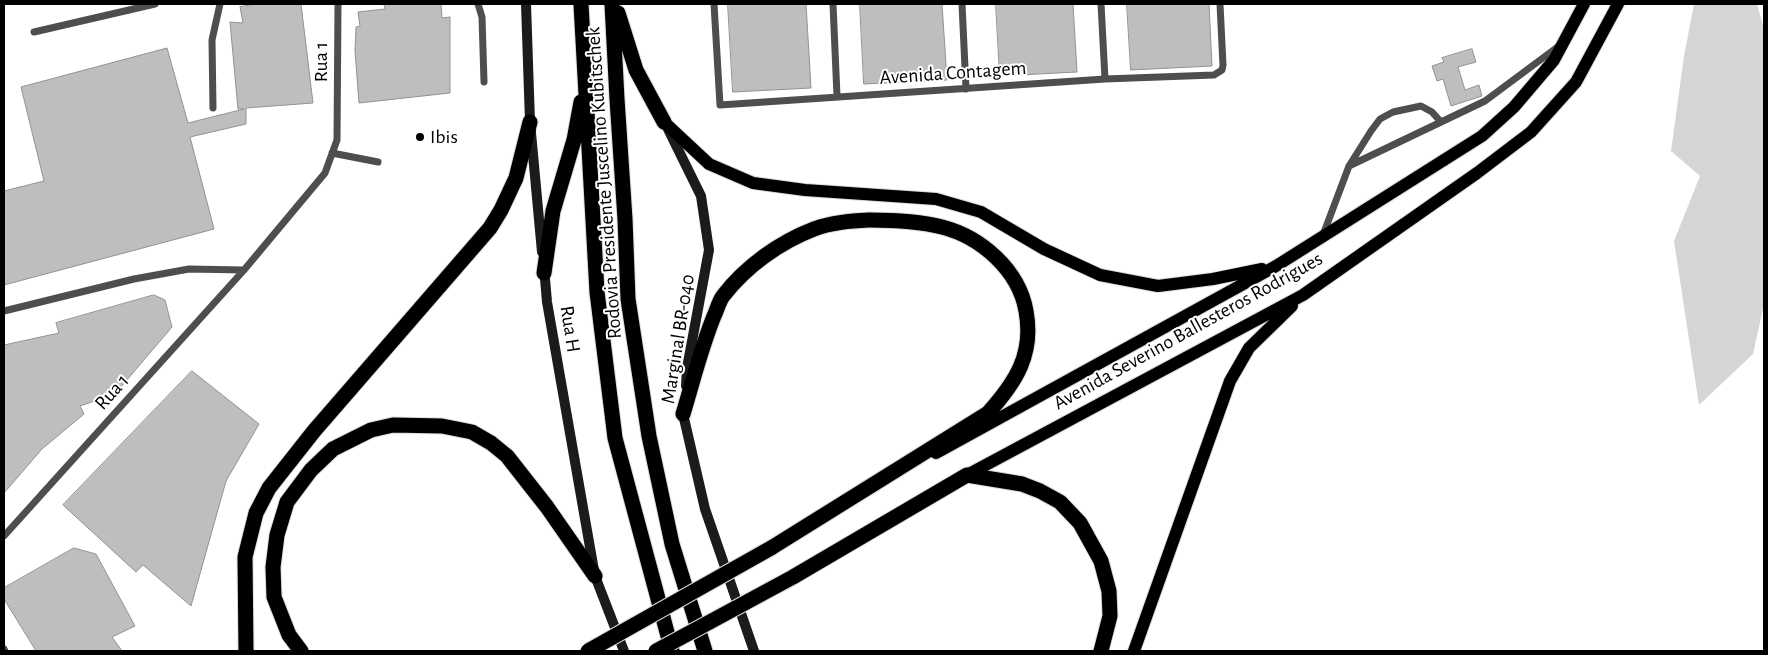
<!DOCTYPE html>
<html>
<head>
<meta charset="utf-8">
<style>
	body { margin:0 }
	#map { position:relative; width:1768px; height:655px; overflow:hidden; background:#fff; font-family:"Alegreya Sans",sans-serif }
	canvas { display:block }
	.frame { position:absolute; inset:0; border:5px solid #000; pointer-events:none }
</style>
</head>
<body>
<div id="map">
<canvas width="1768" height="655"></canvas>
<div class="frame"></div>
</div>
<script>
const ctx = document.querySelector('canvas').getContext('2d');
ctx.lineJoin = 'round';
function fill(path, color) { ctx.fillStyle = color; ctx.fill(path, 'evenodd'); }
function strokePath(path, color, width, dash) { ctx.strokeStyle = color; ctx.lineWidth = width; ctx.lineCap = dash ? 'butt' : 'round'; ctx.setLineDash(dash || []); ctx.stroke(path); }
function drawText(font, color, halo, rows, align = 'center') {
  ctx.font = font + ' "Alegreya Sans",sans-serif'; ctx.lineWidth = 4; ctx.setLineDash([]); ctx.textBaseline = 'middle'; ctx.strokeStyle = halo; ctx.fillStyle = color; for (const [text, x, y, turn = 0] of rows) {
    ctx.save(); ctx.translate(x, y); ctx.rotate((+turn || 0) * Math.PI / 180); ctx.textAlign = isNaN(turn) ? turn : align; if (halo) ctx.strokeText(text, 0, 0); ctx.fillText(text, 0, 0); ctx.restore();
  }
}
fill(new Path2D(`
	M1694,4H1757L1764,29V304L1753,354L1699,405L1674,241L1700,176L1671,151L1684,56Z`), '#d5d5d5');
const building = new Path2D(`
	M257,4H301L313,103L246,108V124L190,137L214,229L4,285V191L44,181L21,87L167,48L188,123L244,109H238L230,22L243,23L240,7Z
	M384,4H441L442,18L450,17V93L359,103L355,51L356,27L360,26L358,12L385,9Z
	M728,4H806L811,88L733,92Z
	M860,4H942L947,80L864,84Z
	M996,4H1073L1077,72L1000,76Z
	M1127,4H1209L1212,66L1131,70Z
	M1472,49L1476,62L1458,67L1465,90L1479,85L1482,96L1451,106L1443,79L1437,81L1432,66L1444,62L1442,58Z
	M154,295L165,300L172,327L115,394L80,406L84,414L42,449L4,493V345L59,333L56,323Z
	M192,371L259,424L226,481L191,606L143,565L136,572L63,505Z
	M74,548L96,554L135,626L112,637L122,651H36L4,599V588Z`);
fill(building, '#bebebe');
strokePath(building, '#929292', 1);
const primary = new Path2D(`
	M664,122L709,164L753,183L805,190L936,199L981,212L1044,249L1100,275L1158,286L1213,279L1262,269
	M936,453L1276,266L1482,136L1514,107L1554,60L1584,4
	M967,475L1303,295L1477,173L1531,132L1576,82L1618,4
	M1134,651L1230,381L1249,348L1292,306`);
const highway = new Path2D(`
	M581,4L597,292L615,438L672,651
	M612,4L617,99L625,219L628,299L649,436L672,544L705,651
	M618,13L636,70L664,122
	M544,273L553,211L574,140L581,102
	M683,414C693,381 701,348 714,316C717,310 719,301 723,296C746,266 780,242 814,229C832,222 852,221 870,220C894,220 918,221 942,227C981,237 1019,270 1026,311C1034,354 1016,382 988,413L771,548
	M793,577L967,475L1022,484L1040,491L1060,502L1080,523L1101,561L1109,591L1110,616L1101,651
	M246,651L245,557L256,513L269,488L314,431L490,228L501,210L516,178L530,122
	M301,651L289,635L274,597L273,567L277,535L287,502L311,470L333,449L371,430L393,425L442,426L472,432L491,443L507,456L547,507L595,576`);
strokePath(primary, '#dbdbdb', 14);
strokePath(highway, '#dbdbdb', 17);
strokePath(new Path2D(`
	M478,4L482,17L484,82
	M714,4L720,105L1105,79L1214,75L1222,70L1223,65L1220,4
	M833,4L837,96
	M962,4L966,89
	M1101,4L1105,79
	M34,32L155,4
	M213,108L212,40L220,4
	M332,153L378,162
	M1349,166L1485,101L1559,46
	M1323,235L1349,166L1371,131L1380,119L1393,112L1421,106L1432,112L1441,122
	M4,311L134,279L189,269L244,270
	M4,536L244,270L325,173L337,140L338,4
	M4,649L5,651`), '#4e4e4e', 7);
strokePath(new Path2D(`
	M526,4L530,122L542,252
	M668,129L701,196L709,250L687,368L686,386
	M544,267L547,302L595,576L624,651
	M684,408L683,414L705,509L754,651`), '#1b1b1b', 10);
strokePath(primary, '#000', 12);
strokePath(highway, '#000', 15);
const highwayBridge = new Path2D(`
	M588,651L771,548
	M656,651L793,577`);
strokePath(highwayBridge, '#dbdbdb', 17, []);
strokePath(highwayBridge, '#000', 15);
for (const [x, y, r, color] of [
	[420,137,5,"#000"]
]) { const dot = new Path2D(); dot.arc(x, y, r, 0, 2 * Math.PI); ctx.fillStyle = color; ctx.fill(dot); strokePath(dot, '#fff', 2); }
drawText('20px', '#000', '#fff', [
	["Rua 1",321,62,-90],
	["Avenida Contagem",953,73,-4],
	["Rodovia Presidente Juscelino Kubitschek",604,183,-94],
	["Rua H",570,329,81],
	["Avenida Severino Ballesteros Rodrigues",1188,331,-29],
	["Marginal BR-040",678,339,-81],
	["Rua 1",112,392,-48]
]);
drawText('20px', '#000', '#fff', [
	["Ibis",430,137]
], 'left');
</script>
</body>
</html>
